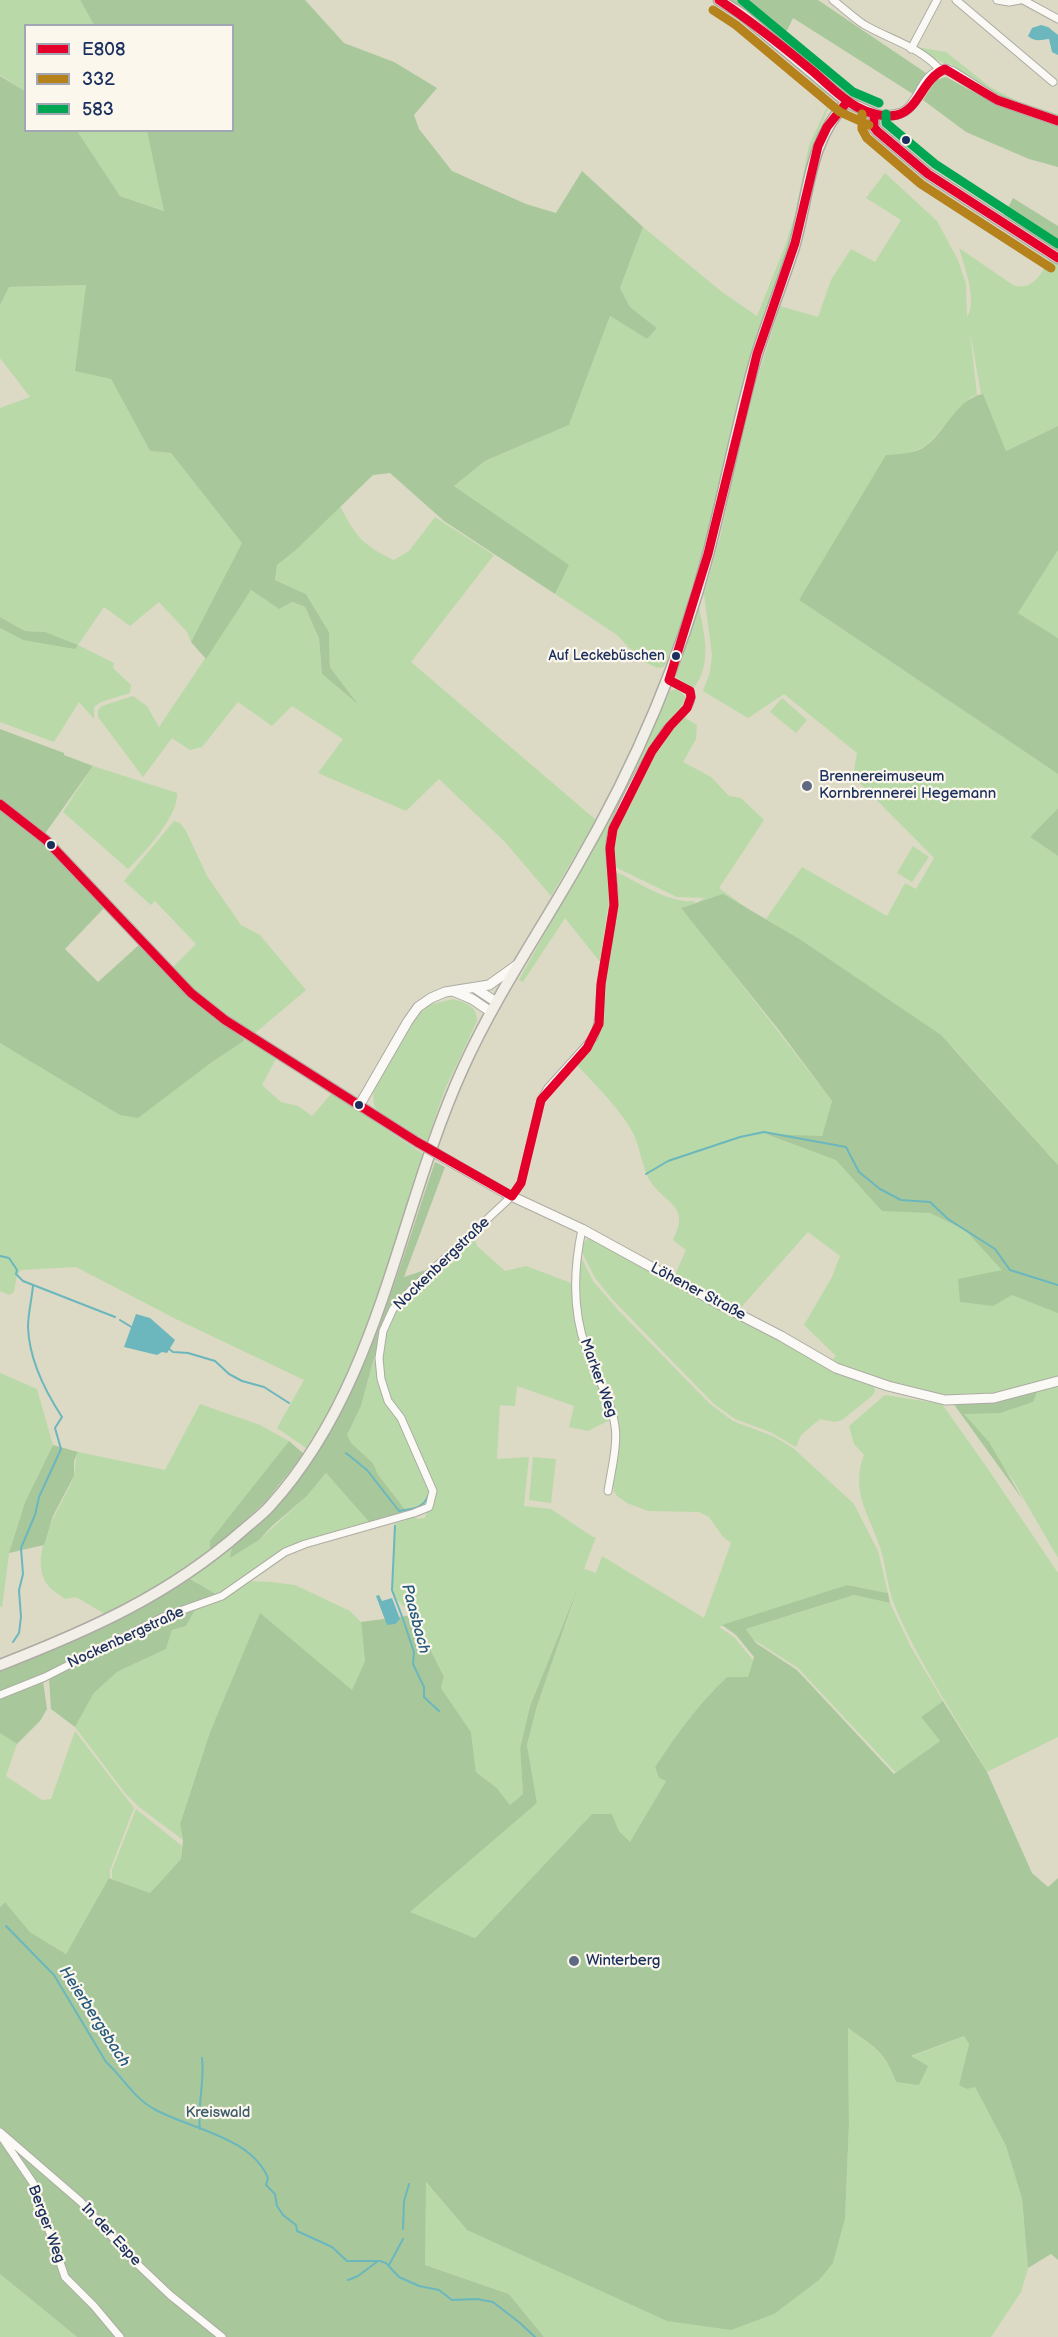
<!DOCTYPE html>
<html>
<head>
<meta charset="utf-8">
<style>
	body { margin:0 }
	#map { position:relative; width:1058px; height:2337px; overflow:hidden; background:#dcd9c5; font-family:"Balsamiq Sans",sans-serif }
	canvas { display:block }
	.legend { position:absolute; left:24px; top:24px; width:210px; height:108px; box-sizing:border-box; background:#fbf7ec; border:2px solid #a1a7b3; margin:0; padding:8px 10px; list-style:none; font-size:18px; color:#1b2f5e }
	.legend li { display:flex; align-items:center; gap:12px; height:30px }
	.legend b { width:30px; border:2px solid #a1a7b3 }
</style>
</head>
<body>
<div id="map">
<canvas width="1058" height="2337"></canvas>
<ul class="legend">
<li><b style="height:8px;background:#e4002b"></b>E808</li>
<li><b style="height:8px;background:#b5821c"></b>332</li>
<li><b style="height:8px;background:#00a651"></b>583</li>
</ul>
</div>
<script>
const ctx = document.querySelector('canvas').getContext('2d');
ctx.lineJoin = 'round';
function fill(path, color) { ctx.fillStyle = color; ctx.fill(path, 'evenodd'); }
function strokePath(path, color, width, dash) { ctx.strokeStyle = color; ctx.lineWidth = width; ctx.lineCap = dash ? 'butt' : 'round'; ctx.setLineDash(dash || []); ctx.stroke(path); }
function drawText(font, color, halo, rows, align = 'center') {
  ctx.font = font + ' "Balsamiq Sans",sans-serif'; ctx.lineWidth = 4.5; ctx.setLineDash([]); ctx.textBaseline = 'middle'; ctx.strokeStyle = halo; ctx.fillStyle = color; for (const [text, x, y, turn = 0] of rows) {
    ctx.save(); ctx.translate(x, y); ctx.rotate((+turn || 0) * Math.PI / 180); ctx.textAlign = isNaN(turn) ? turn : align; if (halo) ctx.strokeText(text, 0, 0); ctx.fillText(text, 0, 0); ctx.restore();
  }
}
fill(new Path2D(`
	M0,0H80L94,25L26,26L25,91L0,75Z
	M916,47L946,52L990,87L1019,102L1058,114V118L1002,99L977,84L951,64L944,63L917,50Z
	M814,82L825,92L830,103L809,155L795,225L742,388L730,432L709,527L681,625L664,667L658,668L642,661L617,635L555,594L568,565L454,486L485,461L569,425L610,316L647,339L657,328L630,307L620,288L643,227L722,292L757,316L785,246L795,214L809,145L827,107V99Z
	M76,131H147L165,211L120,196Z
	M885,173L937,221L958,260L966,284L967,317C978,301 964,266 959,248L1013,285C1033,292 1041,273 1050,259L1058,264V426L1006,451L981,394L970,331L977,395L971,397L926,446L907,454L799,600L1058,774V808L1030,837L1058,856V1165L950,1044L1058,1174V1378L998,1393L945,1398L872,1378L829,1363L836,1356L804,1325L832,1277L840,1256L808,1232L737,1312L674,1277L686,1250L673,1240C692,1204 663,1204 649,1179C642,1165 640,1149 634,1135C624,1113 592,1081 575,1063L596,1038L603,990L614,871C637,881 669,904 694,901L695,903L681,908L684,912L704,898L677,897L613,866L611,846L614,831L650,761L664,738L682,716L697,725L696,739L683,762L711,777L729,796L741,798L764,820L719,888L842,977L798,938L766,919L802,867L887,916L905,883L916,889L934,858L853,776L857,753L784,694L748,718L703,691L710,672L712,655L704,594L721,534L743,424L780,306L818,317L831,280L851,249L875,262L901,220L866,198ZM722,959L820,1068L846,1130L832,1140L814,1136H822L832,1101Z
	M87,285L111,379L150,451L171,453L243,543L191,642L187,632L159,602L130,626L104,607L78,645L114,663L113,668L131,685L130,693L101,702L94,707V719L79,702L54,742L0,722V628L23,640L45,632L25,631L0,617V408L30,397L0,358V305L8,287Z
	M340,506C354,534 364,547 394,560L409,551L435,517L494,555L411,662L596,820L551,896L505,842L439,779L406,811L318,773L343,739L292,706L272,726L238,702L202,747L190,750L172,738L143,777L98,717V710L102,706L133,696L147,706L159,727L251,590L279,609L291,602L305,607L319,640L322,674L356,701L330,667L329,632L306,594L275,580L277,565L296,550Z
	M1058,550V638L1018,613Z
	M698,603C704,633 713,662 694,688L674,676Z
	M677,689L686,697C680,714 661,731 651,747C635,773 623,801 609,827L606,840L610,894L600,962L565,918L523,982L519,980L605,825L643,752L670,691Z
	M782,698L807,720L796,733L770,712Z
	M93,766L177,793C179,816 144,853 128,869L63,812Z
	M174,821L180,823L186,831L207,876L241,925L260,935L306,990L254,1034L193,990L171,969L196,944L155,901L151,905L124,881Z
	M913,846L929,857L912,882L897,873Z
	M453,999C466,1003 477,1005 477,1021L445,1089L427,1141L377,1110L374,1105L373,1090L418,1015L429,1005Z
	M245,1040L277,1057L262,1085L281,1102L298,1106L312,1116L332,1093L423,1154C392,1250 364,1364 306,1448L277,1428L304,1380L176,1319L76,1267L21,1270L17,1275L14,1292L9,1295L0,1291V1043L51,1072L208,1065Z
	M473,1235L477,1246L505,1271L526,1266L574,1284L580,1338L612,1419L588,1431L569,1427L574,1406L517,1386L515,1406L500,1405L497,1459L529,1457L524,1506L551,1509L593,1537H596L584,1569L596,1573L602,1556L704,1618L731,1543L723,1537L709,1517L699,1512L648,1511L627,1503L617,1496L614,1491L611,1476L618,1428L610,1401L616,1398L611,1386L604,1388C585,1343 572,1302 579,1253L593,1281L618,1310L709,1403L733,1421L775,1437L793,1448L854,1504L878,1551L888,1593L847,1585L719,1627L734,1637L753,1660L748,1678L727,1677C699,1703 676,1735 655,1767L659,1778L666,1781L630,1843L619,1831L612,1814H592L475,1938L409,1912L537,1803L527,1745L537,1706L576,1595L530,1706L520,1748L523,1794L510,1805L497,1788L476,1772L471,1732L441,1688L444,1677L413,1615L395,1598L392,1585L394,1524L413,1517L418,1519L425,1518C430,1504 437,1500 433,1484C423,1462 415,1438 402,1417C399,1410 392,1405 389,1398C384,1386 383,1374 382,1362C381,1304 435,1269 473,1235Z
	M589,1236L873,1384L875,1391L872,1396L842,1420L835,1422L820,1419L801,1435L796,1447L770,1432L735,1419L714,1404L612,1299L595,1278L580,1248Z
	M375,1355L380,1389L388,1407L398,1420L429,1489L426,1504L420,1509L407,1512L377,1475L373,1463L350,1443L347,1435L361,1406Z
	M0,1373L37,1389L53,1445L25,1502L9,1553L2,1608L0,1606Z
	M1058,1385V1558L1014,1482L963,1413L974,1406Z
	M885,1395L942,1404L988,1469L1058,1573V1737L987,1772C956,1717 919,1664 894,1604C887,1586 886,1565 880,1547C869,1514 850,1491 864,1455L854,1444L849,1426Z
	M200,1404L260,1425L289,1441L259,1480L210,1552L146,1594L105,1614L76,1597L65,1599C60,1595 51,1590 47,1584C27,1554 61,1507 73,1479C76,1470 74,1461 78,1452L165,1470Z
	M533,1457L556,1459L551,1503L529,1500Z
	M326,1473L369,1522C340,1532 309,1536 281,1551C258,1563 240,1582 216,1594L190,1579L232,1547L231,1557L259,1540L306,1497Z
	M250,1581L271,1582L295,1585L350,1611L361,1622L365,1661L352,1691L260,1614L210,1732L180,1824L183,1840L139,1807L125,1793L75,1727L94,1693L117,1672L166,1649L172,1630L186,1626L195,1610L224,1599Z
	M854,1595L890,1603L911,1647L943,1701L921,1717L940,1741L896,1773L798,1668L754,1640L746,1629Z
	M75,1731L134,1808L110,1870V1878L66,1954L30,1932L5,1902L0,1907V1733L17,1744L6,1776L42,1800L51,1799Z
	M136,1809L182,1846L181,1859L150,1893L112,1879V1870Z
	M848,2028C873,2047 885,2051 896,2082L910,2057L964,2036L969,2044L959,2085L975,2087L1006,2146L1022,2199L1028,2268L1021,2292L991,2337H544L509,2294L425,2265V2181L467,2230L833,2263L845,2219L849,2124Z
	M0,2274L77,2337H0Z`), '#b9daa8');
fill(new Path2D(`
	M80,0H305L344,43L394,62L437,88L414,115L419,129L452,171L526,204L556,213L582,171L643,227L620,288L630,307L657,328L647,339L610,316L569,425L485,461L454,486L569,565L555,594L444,521L390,473L373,475L296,550L277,565L275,580L306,594L329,632L330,667L358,704L322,674L319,639L305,607L292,602L279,609L251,590L206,659L191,642L242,543L171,453L150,451L111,379L75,371L86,285L9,287L0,305V76L25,91L26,130L77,131L120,196L164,211L147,131L232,130V26L94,25Z
	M727,0H818L926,73L913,94L793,18L783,39L749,13Z
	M946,77L1000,106L1058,126V167L1029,159L966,132L923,100L936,80Z
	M1013,198L1058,226V252L1004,215Z
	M983,394L1006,451L1058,426V550L1018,613L1058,638V774L799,600L886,455C900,454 916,454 927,445C946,430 958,398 983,394Z
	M0,617L25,631L45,632L78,645L75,649L23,640L0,628Z
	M0,729L64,753V755L93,766L44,835L0,798Z
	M1058,808V856L1030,837Z
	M0,809L41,840L105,907L65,949L98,982L140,944L224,1024L245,1040L208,1065L138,1118L120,1115L0,1043Z
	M723,894L798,938L941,1035L1058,1165V1313L1012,1295L993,1306L960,1302L958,1279L1002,1270L965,1230L930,1213L882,1211L836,1160L766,1134L822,1136L832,1101L778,1029L681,908Z
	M435,1162L445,1167L404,1277L425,1270L391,1306L384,1321L361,1406L347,1435L351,1443L373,1463L378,1475L407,1512L369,1522L326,1473L306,1497L272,1526L259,1540L230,1558L232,1547C249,1533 266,1518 281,1500C363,1404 395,1279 435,1162Z
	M1038,1390L1033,1402L1000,1413L964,1414L989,1442L1023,1500L953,1403Z
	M289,1441L304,1454L265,1502L210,1552V1541Z
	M53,1445L78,1452L74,1461V1476L53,1516L44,1545L9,1553L25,1502Z
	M190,1579L216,1594L153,1618L102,1642L44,1674L0,1692V1670C66,1646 129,1616 190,1579Z
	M847,1585L888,1593L890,1603L854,1595L746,1629L756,1643L797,1670L894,1774L940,1741L921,1717L943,1701L987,1772L1032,1873L1048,1887L1058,1878V2260L1051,2254L1028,2268L1022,2199L1006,2146L975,2087L967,2089L959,2085L969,2044L964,2036L911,2056L928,2066L919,2085L896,2082C885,2051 874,2047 848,2028L849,2124L845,2219L833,2263L819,2280L774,2314L731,2330L667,2321L467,2230L426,2182L425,2265L509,2294L544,2337H77L0,2274V1907L5,1902L30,1932L66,1954L109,1878L150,1893L181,1859L183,1840L180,1824L210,1732L260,1613L352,1690L365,1661L361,1622L413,1615L444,1677L441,1688L471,1732L476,1772L497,1788L510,1805L523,1794L520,1748L530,1706L578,1588L537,1706L527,1745L537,1803L410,1912L475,1938L592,1814H612L619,1831L630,1842L666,1781L659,1778L655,1767C676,1735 699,1703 727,1677H748L754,1657L736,1635L722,1625Z
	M195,1610L186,1626L172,1630L166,1649L117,1672L94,1693L75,1727L51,1709L49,1679C93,1650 144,1627 195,1610Z
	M43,1681L47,1709L40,1721L17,1744L0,1733V1699Z`), '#a8c89c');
fill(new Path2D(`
	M1041,25L1048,27L1058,35V55L1052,52L1049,39C1041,40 1034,42 1028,36L1032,28Z
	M136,1314L150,1318L175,1340L167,1353L162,1352L157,1355L124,1347Z
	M379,1595L382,1601L392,1598L400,1619L395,1624L387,1625L376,1596Z`), '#6bb7bd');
strokePath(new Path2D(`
	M646,1174L668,1161L740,1137L764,1132L846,1147L859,1172L880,1189L901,1200L930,1202L948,1219L995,1249L1010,1270L1058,1285
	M0,1256L9,1258L17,1270L16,1274L23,1281L115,1317
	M120,1320L133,1328
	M169,1349L173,1352L188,1353L215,1361L229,1374L242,1381L264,1387L289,1403
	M346,1453L367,1470L399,1511C411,1509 423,1509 428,1496
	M395,1526L392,1590L403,1619L414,1652L413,1664L424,1687V1697L439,1711
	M13,1642L19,1633L21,1617L19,1590L23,1574L21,1548L35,1515L39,1497L61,1449L55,1428L62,1417C45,1391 29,1359 28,1327C28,1313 32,1299 33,1285
	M6,1926L54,1975L106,2062C123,2077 134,2099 156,2110C191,2129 251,2137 268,2178L266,2185L275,2194L277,2206L283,2215L296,2225L297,2231L332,2247L347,2261H380L386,2263L399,2277L419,2286L439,2290L452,2300L477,2299L493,2302L520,2323L535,2337
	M200,2129C197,2105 205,2082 202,2058
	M403,2229L404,2201L409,2184
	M389,2265L403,2239
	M348,2280L358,2276L378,2261`), '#6bb7bd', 2);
const minor = new Path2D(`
	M833,0C843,8 853,17 863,24C888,39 921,47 940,70
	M956,0L1053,82
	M997,0L1009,2L1020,0
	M1023,0L1058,19
	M911,49L937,0
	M582,1229C574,1267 572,1310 586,1348C595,1374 611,1399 615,1426C618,1444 611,1472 608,1491
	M0,1695L45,1677L163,1617L222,1596L285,1552L305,1544L414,1513L429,1507L433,1491L401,1418L388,1401L381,1379L379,1358L383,1331L393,1309L412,1289L512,1196L521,1183L541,1100L548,1088L594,1037C601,1020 599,1004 601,987C604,957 613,927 614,896C614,872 605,851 613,828C624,800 648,755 665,731C674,719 696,707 690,691L669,680
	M0,2132L81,2202L130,2257L170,2295L222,2337
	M1,2136L33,2183L65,2277L94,2306L120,2337`);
const tertiary = new Path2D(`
	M874,114C927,124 910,77 945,69L953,72L997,100L1058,121
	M0,804L46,840L191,993L225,1020L417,1142
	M475,988L496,1002
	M453,991L472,999L491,1012
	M359,1106L408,1021L418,1007L431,998L445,992L489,985L517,965
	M446,1159L509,1195L582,1229L717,1303L781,1336L836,1368L888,1386L945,1400L994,1398L1058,1381`);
const secondary = new Path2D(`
	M719,0L743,15L847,102L874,114V127L877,131L928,174L1058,258
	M0,1665C90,1630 169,1595 242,1531C251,1523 262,1515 270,1506C381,1384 397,1213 463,1068C495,997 539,933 577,866C635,766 680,662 709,551C725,488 737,424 755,361C766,323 782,285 794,247C809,196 808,141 847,102`);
strokePath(minor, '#acaca3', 9);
strokePath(tertiary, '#acaca3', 11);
strokePath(secondary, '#acaca3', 13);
strokePath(minor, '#faf9f6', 7);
strokePath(tertiary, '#faf9f6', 9);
strokePath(secondary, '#f1efe8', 10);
const tertiaryBridge = new Path2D(`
	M417,1142L446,1159`);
strokePath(tertiaryBridge, '#acaca3', 11, []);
strokePath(tertiaryBridge, '#faf9f6', 9);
strokePath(new Path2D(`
	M719,0C751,21 781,45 810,69C826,82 839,97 857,107C868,113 884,118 897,115C919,110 922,79 945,69L997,100L1058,121
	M874,114V127L877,131L928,174L1058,258
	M0,804L46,840L191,993L225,1020L417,1142L512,1196L521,1183L541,1100L587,1048L599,1024L601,984L614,905L610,848L613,829L652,751L670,726L687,708L691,697L690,691L669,680L708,554L757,354L795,243L818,146L827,127L847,102`), '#e4002b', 9);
strokePath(new Path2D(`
	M713,10L736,25L840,112L869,125
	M862,114V129L867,138L921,184L1051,268`), '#b5821c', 9);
strokePath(new Path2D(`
	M742,0L853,92L879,103
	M886,114V123L935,164L1058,244`), '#00a651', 9);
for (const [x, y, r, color] of [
	[906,140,5,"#1b2f5e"],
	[676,656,5,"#1b2f5e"],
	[807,786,6,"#5f6a82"],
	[51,845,5,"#1b2f5e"],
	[359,1105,5,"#1b2f5e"],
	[574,1961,6,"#5f6a82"]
]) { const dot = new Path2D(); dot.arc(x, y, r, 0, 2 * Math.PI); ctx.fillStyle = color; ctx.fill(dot); strokePath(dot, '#fbf7ec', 2); }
drawText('14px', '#1b2f5e', '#fbf7ec', [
	["Auf Leckebüschen",665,656]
], 'right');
drawText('15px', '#1b2f5e', '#fbf7ec', [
	["Brennereimuseum",819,777],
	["Kornbrennerei Hegemann",819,794],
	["Winterberg",586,1961]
], 'left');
drawText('15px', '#1b2f5e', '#fbf7ec', [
	["Nockenbergstraße",442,1264,-44],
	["Löhener Straße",698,1292,28],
	["Marker Weg",598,1378,70],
	["Nockenbergstraße",126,1638,-25],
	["Berger Weg",46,2224,70],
	["In der Espe",111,2235,47]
]);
drawText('15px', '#3b5a6a', '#fbf7ec', [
	["Kreiswald",218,2113]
]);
drawText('italic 16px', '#265a7e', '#fbf7ec', [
	["Paasbach",415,1619,75],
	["Heierbergsbach",94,2017,57]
]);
</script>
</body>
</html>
